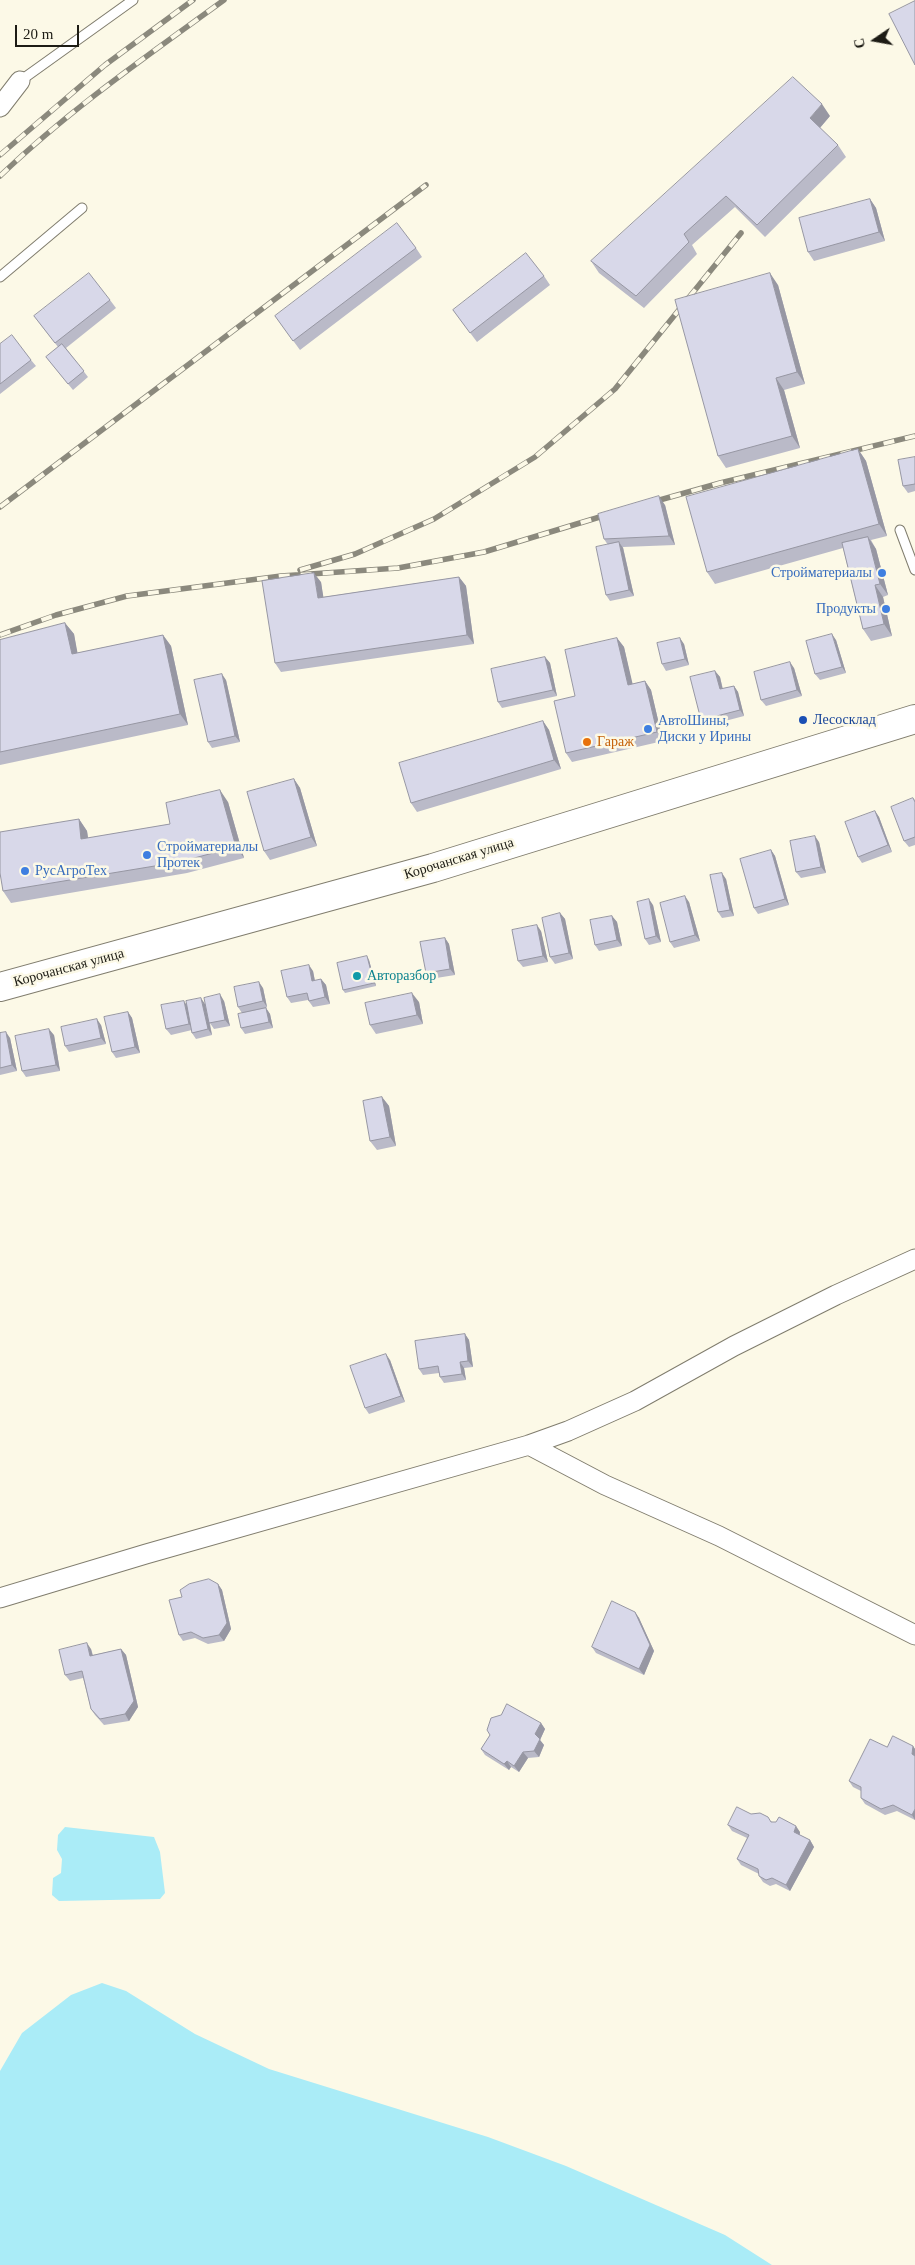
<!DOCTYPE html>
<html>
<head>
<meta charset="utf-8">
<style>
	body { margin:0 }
	#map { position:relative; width:915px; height:2265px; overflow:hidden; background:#fcf9e7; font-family:Georgia,serif }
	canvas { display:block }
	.north { position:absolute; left:850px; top:15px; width:50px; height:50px; -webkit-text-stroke:4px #fcf9e7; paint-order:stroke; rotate:258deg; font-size:14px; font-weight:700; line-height:20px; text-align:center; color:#1d1c15 }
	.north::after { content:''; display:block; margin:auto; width:18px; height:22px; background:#1d1c15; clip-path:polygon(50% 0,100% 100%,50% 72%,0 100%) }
	.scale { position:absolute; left:15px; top:25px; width:64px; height:22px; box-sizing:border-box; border:2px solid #1d1c15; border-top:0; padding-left:6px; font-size:15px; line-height:18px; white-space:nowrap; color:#1d1c15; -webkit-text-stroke:4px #fcf9e7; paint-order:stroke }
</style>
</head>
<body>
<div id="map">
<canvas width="915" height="2265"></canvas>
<div class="north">С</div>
<div class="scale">20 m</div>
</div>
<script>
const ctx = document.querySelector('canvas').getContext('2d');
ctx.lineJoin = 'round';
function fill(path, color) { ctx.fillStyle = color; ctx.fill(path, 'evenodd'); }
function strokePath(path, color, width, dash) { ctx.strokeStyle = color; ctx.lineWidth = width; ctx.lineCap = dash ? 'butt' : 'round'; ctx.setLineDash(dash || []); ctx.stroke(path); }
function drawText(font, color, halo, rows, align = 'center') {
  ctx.font = font + ' Georgia,serif'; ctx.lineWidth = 5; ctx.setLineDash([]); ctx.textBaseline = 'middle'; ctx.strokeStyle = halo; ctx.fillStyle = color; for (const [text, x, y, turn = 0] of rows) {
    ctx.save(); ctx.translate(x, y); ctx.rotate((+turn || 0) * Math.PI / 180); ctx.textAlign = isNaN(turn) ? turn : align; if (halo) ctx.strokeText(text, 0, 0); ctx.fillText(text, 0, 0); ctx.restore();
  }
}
fill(new Path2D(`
	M65,1827L154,1837L160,1852L165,1893L160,1899L59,1901L52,1895L53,1878L61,1873L62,1859L57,1850L58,1835Z
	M102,1983L126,1991L195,2034L269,2069L488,2137L566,2166L725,2235L772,2265H0V2071L22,2033L71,1995Z`), '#aaecf7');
const lane = new Path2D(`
	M20,81L133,0
	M0,277L82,208
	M900,530L915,570`);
const street = new Path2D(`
	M0,107L20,81
	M529,1445L605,1485L719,1536L915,1635
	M0,1598L146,1554L529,1445L568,1431L635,1401L734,1346L836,1295L915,1259`);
const primary = new Path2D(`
	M0,987L433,868L915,719`);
strokePath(lane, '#807d6e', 11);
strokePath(street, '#807d6e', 21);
strokePath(primary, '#807d6e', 30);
strokePath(lane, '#fff', 9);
strokePath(street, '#fff', 19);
strokePath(primary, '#fff', 28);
const rail = new Path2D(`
	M0,155L105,65L193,0
	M0,176C69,110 147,56 224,0
	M649,503L720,483L915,436
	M0,507L426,185
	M300,570L355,554L434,519L535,457L615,389L741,233
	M0,635L56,615L127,596L281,576L398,568L484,552L613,513`);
strokePath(rail, '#8b897d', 5.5);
strokePath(rail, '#fcf9e7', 4, [11]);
fill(new Path2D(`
	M830,116L820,128L838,145L846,157L765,237L735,207L692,245L697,254L644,308L599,273L591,261Z
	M870,199L876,208L885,241L814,261L808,252Z
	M416,248L422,257L300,350L275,316Z
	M544,276L550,285L477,342L453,310Z
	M778,285L805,384L784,390L800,448L726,468L718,456Z
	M110,300L116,308L66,348L88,377L73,390L46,357L58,347L34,316Z
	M0,344L31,360L36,366L0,394Z
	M858,449L866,461L887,536L871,540L876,549L888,595L883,597L892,636L871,641L863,629L843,548L715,584L707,572Z
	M915,457V491L908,493L903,486Z
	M665,505L675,545L623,547L634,596L610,601L606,595L608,545L604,539Z
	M459,577L466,586L474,644L281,672L275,663L321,582L323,597Z
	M65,623L74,634L77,653L163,635L171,646L188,725L0,765V640Z
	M617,638L624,647L632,684L645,681L651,690L663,741L572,762L566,753L575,696Z
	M836,640L846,673L820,680L815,674Z
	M684,644L689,665L666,671L662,664Z
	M545,657L550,663L557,696L502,708L498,702Z
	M794,668L802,696L766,706L761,700Z
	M715,671L720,677L723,689L734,686L738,692L744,716L706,726L701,720Z
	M226,680L240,742L212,748L208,742Z
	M543,721L549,730L561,769L417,812L411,803Z
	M294,779L300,788L317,846L270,860L264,851Z
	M913,798L915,800V845L909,847L904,841Z
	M228,802L244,858L187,873L11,903L3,891L79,819L87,831L88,838L170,824Z
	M875,811L879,817L892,852L862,863L858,857Z
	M819,842L826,873L801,878L796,872Z
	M771,850L775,856L789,905L758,914L754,908Z
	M726,879L734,916L722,918L718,912Z
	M689,902L700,941L674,948L670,942Z
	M653,905L661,942L649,945L645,939Z
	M560,913L565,919L573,959L555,964L550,957Z
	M612,916L617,922L622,946L599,951L595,945Z
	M541,931L548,962L523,967L518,961Z
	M445,938L449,944L455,975L430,979L426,973Z
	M369,960L376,986L345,993L343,990Z
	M313,971L315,981L321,979L326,985L330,1004L313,1007L308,1000L291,1003L287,997Z
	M263,988L267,1007L266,1008L270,1014L273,1028L245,1034L241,1028L242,1013L238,1007Z
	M224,1001L230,1026L214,1029L210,1023L212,1035L196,1039L192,1033V1030L171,1035L166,1029L186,1004H205Z
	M419,1002L423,1024L376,1034L370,1025Z
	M128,1012L132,1018L140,1053L116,1058L112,1052Z
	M101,1025L106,1044L69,1052L65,1046Z
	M0,1033L10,1038L17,1071L0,1075Z
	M54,1035L60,1071L26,1077L22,1071Z
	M382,1097L389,1106L396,1146L377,1150L370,1141Z
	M465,1334L469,1340L473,1367L464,1368L466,1380L444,1383L440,1377L439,1373L423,1375L419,1369Z
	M390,1360L405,1402L369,1414L365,1408Z
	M218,1584L222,1590L231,1629L224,1641L208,1644L195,1638L183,1641L179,1635L182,1597Z
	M635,1612L639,1618L654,1651L644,1675L596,1653L592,1647Z
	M91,1649L93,1655L121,1649L126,1655L138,1707L129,1721L104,1725L95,1715L91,1709L83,1678L70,1681L65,1675Z
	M541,1723L545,1729L540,1740L544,1745L539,1757L528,1758L519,1772L511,1767L509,1770L485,1755L481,1749L490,1735Z
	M913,1746L915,1749V1820L897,1811L885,1815L865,1804L861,1798V1791L853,1787L849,1781L887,1747Z
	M751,1814L800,1832V1835L810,1840L814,1847L790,1891L776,1884L770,1886L763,1882L759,1876V1874L741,1865L737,1859L747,1838L732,1831L728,1825Z`), '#babac8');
fill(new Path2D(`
	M822,104L830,116L818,130L810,118Z
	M870,199L876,208L885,241L879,232Z
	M770,273L778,285L805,384L797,372Z
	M776,378L784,390L800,448L792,436Z
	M858,449L866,461L887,536L879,524Z
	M659,496L665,505L675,545L669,536Z
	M868,537L876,549L888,595L880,584Z
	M619,542L623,548L634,596L629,590Z
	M314,573L321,582L325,607L318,598Z
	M459,577L466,586L474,644L467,635Z
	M875,585L883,597L892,636L884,624Z
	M65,623L74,634L80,666L72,654Z
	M832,634L836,640L846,673L842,667Z
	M163,635L171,646L188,725L180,714Z
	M617,638L624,647L635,694L628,685Z
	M680,638L684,644L689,665L685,659Z
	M545,657L550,663L557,696L553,690Z
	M790,662L794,668L802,696L797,690Z
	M715,671L720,677L724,696L720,689Z
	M222,674L226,680L240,742L235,736Z
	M645,681L651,690L663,741L657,732Z
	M734,686L738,692L744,716L740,710Z
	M543,721L549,730L561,769L554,760Z
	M294,779L300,788L317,846L311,837Z
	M220,790L228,802L244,858L236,847Z
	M875,811L879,817L892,852L888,845Z
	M79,819L87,831L90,851L81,839Z
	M815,836L819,842L826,873L821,867Z
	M771,850L775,856L789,905L785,899Z
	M722,873L726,879L734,916L730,910Z
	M685,896L689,902L700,941L695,935Z
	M649,899L653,905L661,942L656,936Z
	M560,913L565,919L573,959L569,953Z
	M612,916L617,922L622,946L617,940Z
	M537,925L541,931L548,962L543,956Z
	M445,938L449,944L455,975L450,969Z
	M367,956L369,960L376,986L374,983Z
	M309,965L313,971L316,987L312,981Z
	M321,979L326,985L330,1004L325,997Z
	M259,982L263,988L267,1007L263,1001Z
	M412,993L419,1002L423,1024L417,1015Z
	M220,994L224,1001L230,1026L225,1020Z
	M201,998L205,1004L212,1035L208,1029Z
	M184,1001L188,1007L193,1030L189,1024Z
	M266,1008L270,1014L273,1028L269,1022Z
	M128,1012L132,1018L140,1053L135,1047Z
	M97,1019L101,1025L106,1044L101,1038Z
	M49,1029L54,1035L60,1071L56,1065Z
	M6,1032L10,1038L17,1071L12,1065Z
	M382,1097L389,1106L396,1146L390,1137Z
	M465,1334L469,1340L473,1367L468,1361Z
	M386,1354L390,1360L405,1402L401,1396Z
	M460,1362L464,1368L466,1380L462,1374Z
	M218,1584L222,1590L231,1629L224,1641L219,1635Z
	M635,1612L639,1618L654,1651L644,1675L639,1669Z
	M87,1643L91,1649L94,1662L90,1656Z
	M121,1649L126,1655L138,1707L129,1721L125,1714Z
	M541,1723L545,1729L540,1740L544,1745L539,1757L534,1751L535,1734Z
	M913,1746L915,1749V1758L912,1754Z
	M523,1752L528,1758L519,1772L514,1766Z
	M507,1761L511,1767L509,1770L504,1764Z
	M915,1809V1820L912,1815Z
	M796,1826L800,1832L799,1838L794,1832Z
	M810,1840L814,1847L790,1891L786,1885Z`), '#9797a3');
const building = new Path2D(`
	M915,1V65L889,14Z
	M793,77L822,104L810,118L838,145L757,225L726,196L684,234L689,242L636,296L591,261Z
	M870,199L879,232L808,252L799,218Z
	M397,223L416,248L293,341L275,316Z
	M526,253L544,276L470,333L453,310Z
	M89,273L110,300L55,343L34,316Z
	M770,273L797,372L776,378L792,436L718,456L675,300Z
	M12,335L31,360L0,384V344Z
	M62,344L84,371L68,384L46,357Z
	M858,449L879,524L707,572L686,497Z
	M915,457V484L903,486L898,460Z
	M659,496L669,536L604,539L598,514Z
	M868,537L880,584L875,585L884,624L863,629L842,543Z
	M619,542L629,590L606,595L596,547Z
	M314,573L318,598L459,577L467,635L275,663L262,581Z
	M65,623L72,654L163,635L180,714L0,752V640Z
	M832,634L842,667L815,674L806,641Z
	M617,638L628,685L645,681L657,732L566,753L554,701L575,696L565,650Z
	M680,638L685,659L662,664L657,643Z
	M545,657L553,690L498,702L491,669Z
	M790,662L797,690L761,700L754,672Z
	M715,671L720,689L734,686L740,710L701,720L690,677Z
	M222,674L235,736L208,742L194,680Z
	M543,721L554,760L411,803L399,763Z
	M294,779L311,837L264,851L247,792Z
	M220,790L236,847L179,862L3,891L0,873V832L79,819L81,839L170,824L166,803Z
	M913,798L915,802V837L904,841L891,807Z
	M875,811L888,845L858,857L845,822Z
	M815,836L821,867L796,872L790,841Z
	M771,850L785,899L754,908L740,859Z
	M722,873L730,910L718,912L710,875Z
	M685,896L695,935L670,942L660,903Z
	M649,899L656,936L645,939L637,902Z
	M560,913L569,953L550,957L542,918Z
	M612,916L617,940L595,945L590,920Z
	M537,925L543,956L518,961L512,930Z
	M445,938L450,969L426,973L420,942Z
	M367,956L374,983L343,990L337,963Z
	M309,965L312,981L321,979L325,997L309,1001L307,993L287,997L281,971Z
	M259,982L263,1001L238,1007L234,987Z
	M412,993L417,1015L370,1025L365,1003Z
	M220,994L225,1020L209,1023L204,998Z
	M201,998L208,1029L192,1033L186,1001Z
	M184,1001L189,1024L166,1029L161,1005Z
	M266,1008L269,1022L241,1028L238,1014Z
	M128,1012L135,1047L112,1052L104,1017Z
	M97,1019L101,1038L65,1046L61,1027Z
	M49,1029L56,1065L22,1071L15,1036Z
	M6,1032L12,1065L0,1068V1033Z
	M382,1097L390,1137L370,1141L363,1101Z
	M465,1334L468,1361L460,1362L462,1374L440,1377L438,1366L419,1369L415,1341Z
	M386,1354L401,1396L365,1408L350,1366Z
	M209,1579L218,1584L227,1623L219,1635L203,1638L191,1632L179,1635L169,1600L182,1597L180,1590L189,1584Z
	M612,1601L635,1612L650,1645L639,1669L592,1647Z
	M87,1643L90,1656L121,1649L134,1701L125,1714L100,1719L91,1709L82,1671L65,1675L59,1650Z
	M507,1704L541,1723L535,1734L540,1739L534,1751L523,1752L514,1766L507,1761L504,1764L481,1749L490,1735L487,1730L491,1718L501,1715Z
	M893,1736L913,1746L912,1754L915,1756V1809L912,1815L893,1805L881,1809L861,1798V1787L849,1781L870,1739L887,1747Z
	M737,1807L751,1814L760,1813L768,1817L771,1822H776L779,1817L796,1826L794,1832L810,1840L786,1885L772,1878L766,1880L759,1876L758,1869L737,1859L749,1835L728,1825Z`);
fill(building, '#d8d8e9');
strokePath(building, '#9797a3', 1);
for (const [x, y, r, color] of [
	[882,573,5,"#3f7fe0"],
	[886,609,5,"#3f7fe0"],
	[803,720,5,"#1a4fb4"],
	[648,729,5,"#3f7fe0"],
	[587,742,5,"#e8710a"],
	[147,855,5,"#3f7fe0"],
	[25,871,5,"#3f7fe0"],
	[357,976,5,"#0f9aa8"]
]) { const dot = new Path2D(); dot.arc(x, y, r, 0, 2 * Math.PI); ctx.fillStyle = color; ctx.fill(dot); strokePath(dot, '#fcf9e7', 2); }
drawText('14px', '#366cbe', '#fcf9e7', [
	["Стройматериалы",872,573,"right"],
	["Продукты",876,609,"right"],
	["АвтоШины,",658,721],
	["Диски у Ирины",658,737],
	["Стройматериалы",157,847],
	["Протек",157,863],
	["РусАгроТех",35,871]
], 'left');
drawText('14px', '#164399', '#fcf9e7', [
	["Лесосклад",813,720]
], 'left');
drawText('14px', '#c56008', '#fcf9e7', [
	["Гараж",597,742]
], 'left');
drawText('14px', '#1d1c15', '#fcf9e7', [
	["Корочанская улица",459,859,-17],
	["Корочанская улица",69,968,-15]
]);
drawText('14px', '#0d838f', '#fcf9e7', [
	["Авторазбор",367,976]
], 'left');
</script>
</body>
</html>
